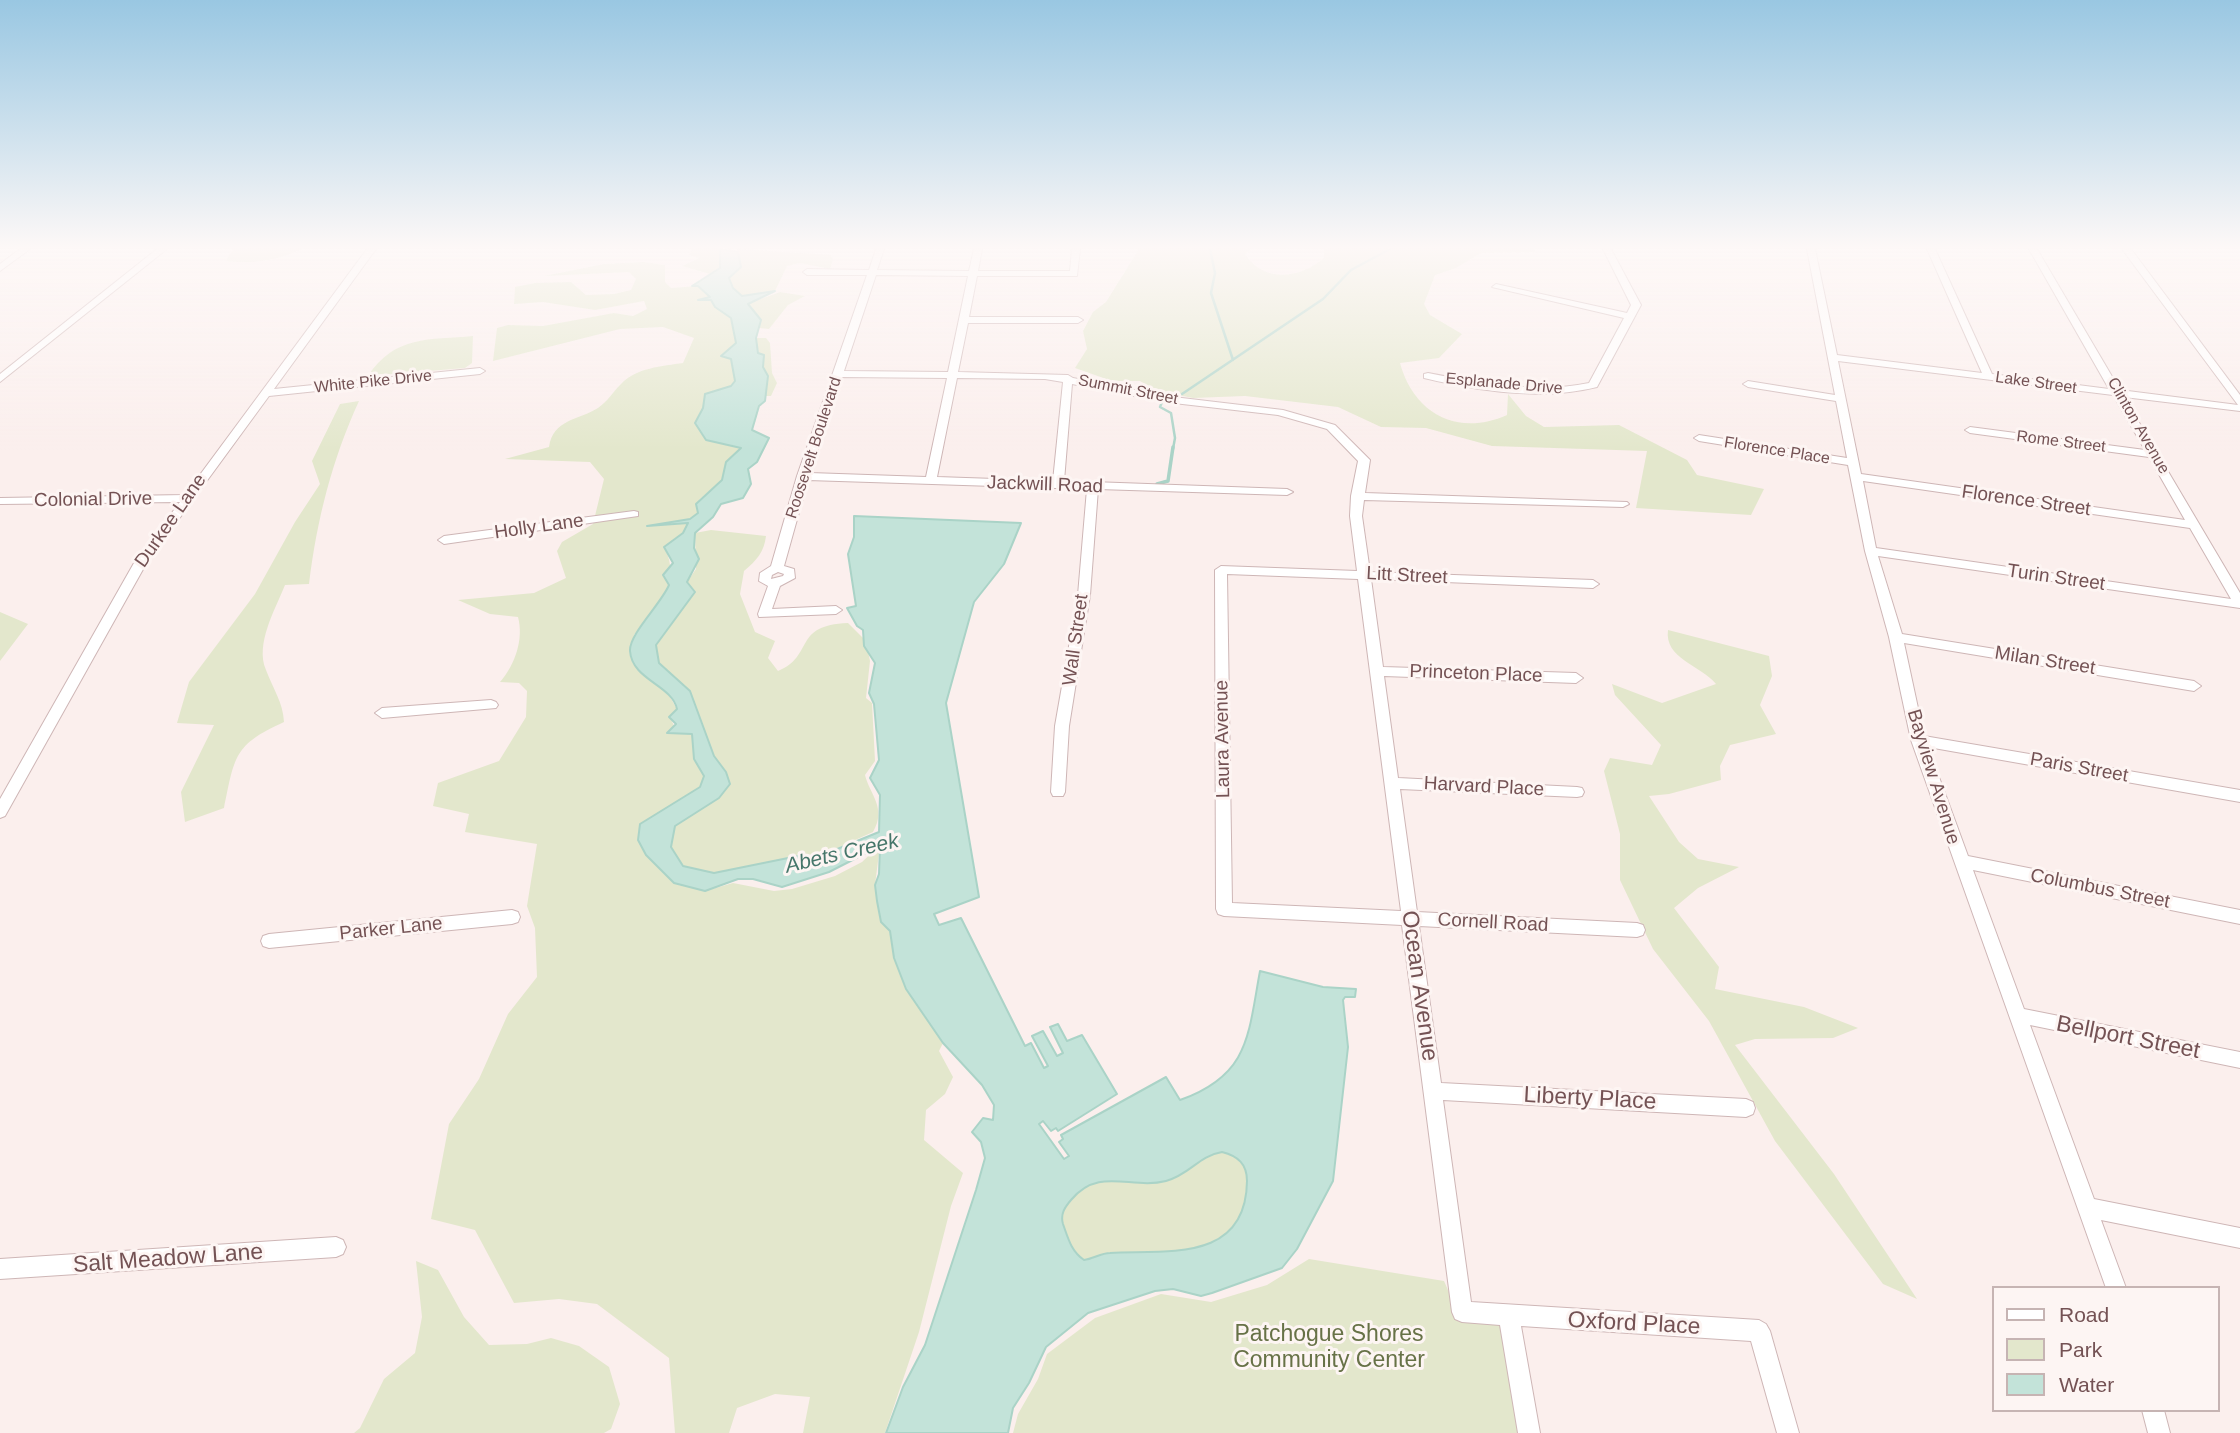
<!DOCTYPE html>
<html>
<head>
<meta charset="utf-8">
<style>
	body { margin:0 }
	#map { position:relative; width:2240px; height:1433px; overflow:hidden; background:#fbefed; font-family:Helvetica,sans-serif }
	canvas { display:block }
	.legend { position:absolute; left:1992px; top:1286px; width:228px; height:126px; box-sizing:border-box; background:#fdf5f3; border:2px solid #c6b4b3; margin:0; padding:9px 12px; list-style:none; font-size:21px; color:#745254 }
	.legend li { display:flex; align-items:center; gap:14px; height:35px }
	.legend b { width:35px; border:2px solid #c6b4b3 }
</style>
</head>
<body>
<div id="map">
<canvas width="2240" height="1433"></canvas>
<ul class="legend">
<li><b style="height:9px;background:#fff"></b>Road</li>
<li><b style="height:19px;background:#e3e7cc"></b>Park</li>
<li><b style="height:19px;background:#c3e3d9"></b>Water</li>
</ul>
</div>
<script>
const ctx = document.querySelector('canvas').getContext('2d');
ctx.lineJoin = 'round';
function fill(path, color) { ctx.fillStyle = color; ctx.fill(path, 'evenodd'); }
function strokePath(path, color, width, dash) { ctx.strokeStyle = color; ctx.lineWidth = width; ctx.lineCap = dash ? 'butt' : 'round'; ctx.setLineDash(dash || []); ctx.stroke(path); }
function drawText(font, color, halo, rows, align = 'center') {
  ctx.font = font + ' Helvetica,sans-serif'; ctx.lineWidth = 6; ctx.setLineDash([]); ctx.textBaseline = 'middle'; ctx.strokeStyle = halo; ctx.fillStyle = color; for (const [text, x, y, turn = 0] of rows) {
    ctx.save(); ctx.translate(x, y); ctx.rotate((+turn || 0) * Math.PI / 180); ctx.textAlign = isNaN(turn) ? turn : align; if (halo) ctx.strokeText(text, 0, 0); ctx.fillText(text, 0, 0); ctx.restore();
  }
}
fill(new Path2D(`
	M233,249H301C276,261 254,264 226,261Z
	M692,249H720V268L710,274L682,266L699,258L689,255Z
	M737,249L831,255L833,260L830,269L800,263L787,266L775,291L742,296L733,288L729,278L741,267Z
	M1139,249H1251L1245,254C1263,283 1300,279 1324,258V249H1534L1536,252L1481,253L1456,268L1435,275L1424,304L1430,315L1462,334L1439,358L1400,363C1414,414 1458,437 1507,415L1508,394L1526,416L1544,427L1619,425L1687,460L1697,475L1764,489L1751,515L1636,508L1647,451L1492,446L1426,428L1381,427L1338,407L1245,396L1193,398L1158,391L1140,381H1112L1075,368L1087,349L1083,331L1093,312L1106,302Z
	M644,262L665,265V282L671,288L698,286L710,297L703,299L711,300L715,307L731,318L736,343L721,356L731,359L735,381L731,386L705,394L703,408L695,423L706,440L741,448L726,462L722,480L699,500L698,513L690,519L665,525L688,522L683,533L664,547C683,583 657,608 634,635L677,709L670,717L674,726L668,732L692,734L695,759L704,776L700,787L640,824L646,855L674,883L705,891L733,883L774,891L792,889L835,876L862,862L880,845L875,885L890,931L894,958L906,989L943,1043L939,1051L953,1077L945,1094L926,1110L924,1140L963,1173L951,1206L919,1332L885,1433H803L810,1397L775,1394L737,1408L729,1433H675L669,1358L597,1304L559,1299L514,1303L475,1230L431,1219L449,1124L479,1079L508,1014L537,977L535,928L527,906L537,844L465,832L469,814L433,806L438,783L499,761L526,717L527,691L519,683L500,682C515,665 524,639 518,617L490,614L458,600L534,593L566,578L557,551L562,542L593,524L604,479L590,462L505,459L549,447C553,419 579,420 598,408C608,401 612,393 621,384C635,368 663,366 683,363L694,338L663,327L620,329L493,361L497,328L508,325L543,326L614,313L633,316L647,309L644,301L595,310L543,302L514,304L515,287L535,283L571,282L586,295L614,294L631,290L636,279L629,272L544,276L604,264Z
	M780,292L805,296L788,305L769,329L759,328L761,320L747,304Z
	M473,336L472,363L465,368L368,376C395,335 429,340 473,336Z
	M756,338H766L770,343L772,373L777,383L771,396H766C769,373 759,361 756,338Z
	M359,401C332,460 317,519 309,584L285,585C275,610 255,644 266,670C273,689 283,702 284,722C233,745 235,757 224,808L185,822L181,792L214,725L177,723L189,682L255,594L295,522L320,484L312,461L340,404Z
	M711,530L766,536C764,552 757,560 744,571L740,594L755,632L775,641L768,658L778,671C815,656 792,625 848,623L866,641L870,661L866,698L872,703L875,761L865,775C870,795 887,808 873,832L815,858L798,856L714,873L683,866L671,847L675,826L719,798L726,772L714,756L690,691L659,663L656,645L695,592L687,582L696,569L695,533Z
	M0,612L28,624L0,661Z
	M1668,630L1769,656L1772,676L1760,705L1776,734L1730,745L1720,766L1721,780L1669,794L1649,796L1679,842L1698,859L1739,867L1698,888L1674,908L1719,967L1715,989L1804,1007L1858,1028L1833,1038L1755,1039L1735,1045L1834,1174L1917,1299L1883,1284L1775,1141L1709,1021L1653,949L1620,880V834L1604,771L1610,758L1652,765L1661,745L1615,695L1612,684L1662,703L1716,684C1701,665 1664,659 1668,630Z
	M1222,1152C1238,1156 1247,1163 1247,1181C1247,1264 1167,1249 1110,1253C1101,1253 1093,1259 1084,1260C1071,1251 1068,1238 1063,1224C1060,1214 1065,1207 1071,1200C1099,1166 1131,1190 1166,1181C1191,1174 1198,1156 1222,1152Z
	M1309,1259L1444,1281L1459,1315L1503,1324L1522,1433H1013L1018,1414L1038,1379L1047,1354L1095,1318L1161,1294L1211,1302L1267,1285Z
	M416,1261L438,1270L464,1317L489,1345L527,1344L551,1338L579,1346L609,1367L620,1404L611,1429L604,1433H354L360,1428L384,1379L415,1353L422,1317Z`), '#e3e7cc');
const water = new Path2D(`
	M720,249L738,252L741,267L729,278L733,288L742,296L775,291L748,304L761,320L756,338L758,353L764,355L763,367L768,376L765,401L759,406L752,430L769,438L757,462L748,469L751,484L743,498L721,504L713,517L695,533L694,548L699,559L687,582L695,592L656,645L659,663L690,691L714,756L726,772L730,784L719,798L675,826L671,847L683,866L714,873L798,856L815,858L879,832L880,795L870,778L879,760L874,704L869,693L875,663L864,646L863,630L857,626L847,608L856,606L848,554L854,537V516L1021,523L1004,564L974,602L946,703L979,897L934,914L939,925L961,918L1025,1046L1031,1043L1044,1068L1048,1066L1032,1036L1043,1031L1057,1056L1063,1053L1050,1027L1058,1024L1067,1041L1082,1035L1117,1094L1058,1131L1056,1128L1051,1131L1043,1121L1039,1124L1064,1159L1069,1156L1059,1142L1063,1139L1061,1135L1166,1077L1180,1100C1250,1075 1248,1035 1260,971L1323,987L1356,989L1355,997H1345L1343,1000L1348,1047L1333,1181L1297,1249L1282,1268L1212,1293L1201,1296L1173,1289L1155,1291L1088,1313L1046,1347L1029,1383L1013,1408L1008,1433H886L903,1387L925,1345L976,1190L985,1158L981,1142L972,1132L983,1118L993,1120L994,1105L982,1085L943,1043L906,989L894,958L890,931L881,922L877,901L875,885L879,874L880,846L829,872L782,887L753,879H738L705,891L674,883L646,855L638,840L640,824L700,787L704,776L694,759L692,734L667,733L676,724L669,717L677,709C672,685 632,680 630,651C629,634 661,604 669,585L663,575L673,563L664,547L683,533L688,523L647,526L690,519L698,513L696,504L722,480L726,462L741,448L706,440L695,423L703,408L705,394L731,386L735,381L731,359L721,356L736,343L731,318L715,307L711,300H698L710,297L698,286H692L720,268ZM1222,1152C1238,1156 1247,1164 1247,1181C1246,1263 1167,1250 1110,1253C1101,1253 1093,1259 1084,1260C1071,1251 1068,1238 1063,1224C1060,1214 1065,1207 1071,1200C1099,1166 1131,1190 1166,1181C1191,1174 1198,1156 1222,1152Z`);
fill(water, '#c3e3d9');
strokePath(water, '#aad3c7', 2);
strokePath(new Path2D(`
	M1210,249L1215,273L1211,293L1233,360
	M1182,394L1323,299L1351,270L1390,249
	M1162,402L1160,407L1171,413L1175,438L1173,449`), '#aad3c7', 2.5);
strokePath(new Path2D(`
	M1157,484L1168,481L1173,447`), '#aad3c7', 3.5);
const street = new Path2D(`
	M20,249H30L0,271V264Z
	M157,249H167L0,382V374Z
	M367,249H376L274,389L480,368L485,371L480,374L269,396L146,564L5,816L0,818V799L134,563L180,502L0,504V498L185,495Z
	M876,249H884L877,270L969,271L974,249H982L978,271H1070L1072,249H1080L1077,276H977L969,317H1078L1083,320L1078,323H968L958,372L1068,375L1073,378L1165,396L1283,410L1335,425L1370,460L1365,493L1627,502L1629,504L1623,507L1364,500L1362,516L1370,572L1593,580L1599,584L1593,588L1371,579L1383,667L1576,673L1583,678L1576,683L1384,676L1398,778L1577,787L1582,788L1584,792L1582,796L1577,797L1400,789L1417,912L1637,923L1643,925L1645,930L1643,935L1637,937L1419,926L1441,1083L1746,1099L1753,1102L1755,1108L1753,1114L1746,1117L1443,1100L1471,1302L1759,1320L1766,1324L1770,1331L1799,1433H1777L1751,1341L1521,1326L1540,1433H1518L1500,1325L1462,1322L1455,1319L1452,1312L1402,925L1224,916L1218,914L1216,909L1215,570L1221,566L1357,571L1350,516L1351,496L1358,461L1327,429L1278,415L1165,402L1072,384L1064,481L1287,489L1293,492L1287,495L1098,489L1090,595L1069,726L1065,792L1063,796H1053L1051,792L1055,726L1078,595L1087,489L808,480L784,566L794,569L795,578L780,586L772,609L836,606L842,610L836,614L759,617L758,614L768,586L759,581L760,573L771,566L797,476L867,275H807L803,272L807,269L869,270ZM876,275L968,276L948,372L844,371ZM842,377L947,378L926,477L810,473ZM957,378L1045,379L1063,382L1053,481L937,477ZM778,572L784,574L783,576L771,579L772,575ZM1227,574L1358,579L1401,911L1232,903Z
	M1603,249H1611L1641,305L1597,387C1541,401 1479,391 1424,378V374L1428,373C1480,383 1537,394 1589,383L1624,318L1492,287L1496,284L1627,313L1631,305Z
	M1807,249H1815L1837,355L1982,373L1927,249H1935L1992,374L2109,389L2029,249H2037L2120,390L2238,405L2122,249H2131L2240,395V411L2124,397L2240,593V608L1878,556L1902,634L2194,681L2201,686L2194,691L1904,643L1924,736L2240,790V802L1928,747L1968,856L2240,910V924L1973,870L2024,1009L2240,1052V1068L2030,1025L2094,1199L2240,1228V1248L2101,1220L2126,1288H2106L1911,740L1889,637L1865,551L1848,465L1699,441L1694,438L1699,435L1847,458L1836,401L1748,387L1743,384L1748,381L1835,395ZM1838,361L2113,395L2145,450L1970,427L1965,430L1970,433L2149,457L2185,520L1861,474ZM1863,481L2190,528L2231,599L1876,548Z
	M634,511L638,512V516L444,544L438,540L444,536Z
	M491,700L496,702L498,705L496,708L382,718L375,713L382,708Z
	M512,910L518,912L520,917L518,922L512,924L269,948L263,946L261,941L263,936L269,934Z
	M336,1237L343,1240L346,1247L343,1254L336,1257L0,1279V1259Z
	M2142,1410H2164L2170,1433H2148Z`);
strokePath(street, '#ceb6b6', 2);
fill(street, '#fff');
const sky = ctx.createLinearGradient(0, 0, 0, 450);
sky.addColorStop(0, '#99c7e2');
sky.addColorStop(0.55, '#fdf8f7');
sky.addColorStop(1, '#fdf8f700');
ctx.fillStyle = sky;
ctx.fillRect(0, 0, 2240, 450);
drawText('16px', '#745254', '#fdf5f3', [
	["White Pike Drive",373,382,-6],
	["Lake Street",2036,383,8],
	["Esplanade Drive",1504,384,5],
	["Summit Street",1128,390,11],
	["Clinton Avenue",2138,426,60],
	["Rome Street",2061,442,7],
	["Roosevelt Boulevard",814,448,-72],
	["Florence Place",1777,451,9]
]);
drawText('19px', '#745254', '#fdf5f3', [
	["Jackwill Road",1045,485,2],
	["Colonial Drive",93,500,-1],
	["Florence Street",2026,501,8],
	["Durkee Lane",171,521,-55],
	["Holly Lane",539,527,-8],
	["Litt Street",1407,576,3],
	["Turin Street",2056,578,8],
	["Wall Street",1076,640,-82],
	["Milan Street",2045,661,9],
	["Princeton Place",1476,674,2],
	["Laura Avenue",1223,739,-91],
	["Paris Street",2079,768,10],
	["Bayview Avenue",1933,777,73],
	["Harvard Place",1484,787,3],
	["Columbus Street",2100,889,11],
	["Cornell Road",1493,923,3],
	["Parker Lane",391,929,-6]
]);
drawText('italic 21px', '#46766a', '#fdf5f3', [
	["Abets Creek",842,854,-13]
]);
drawText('23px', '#745254', '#fdf5f3', [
	["Ocean Avenue",1419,986,82],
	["Bellport Street",2128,1038,11],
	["Liberty Place",1590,1099,3],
	["Salt Meadow Lane",168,1259,-4],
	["Oxford Place",1634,1324,3]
]);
drawText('23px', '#677247', '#fdf5f3', [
	["Patchogue Shores",1329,1335],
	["Community Center",1329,1361]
]);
</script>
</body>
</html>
